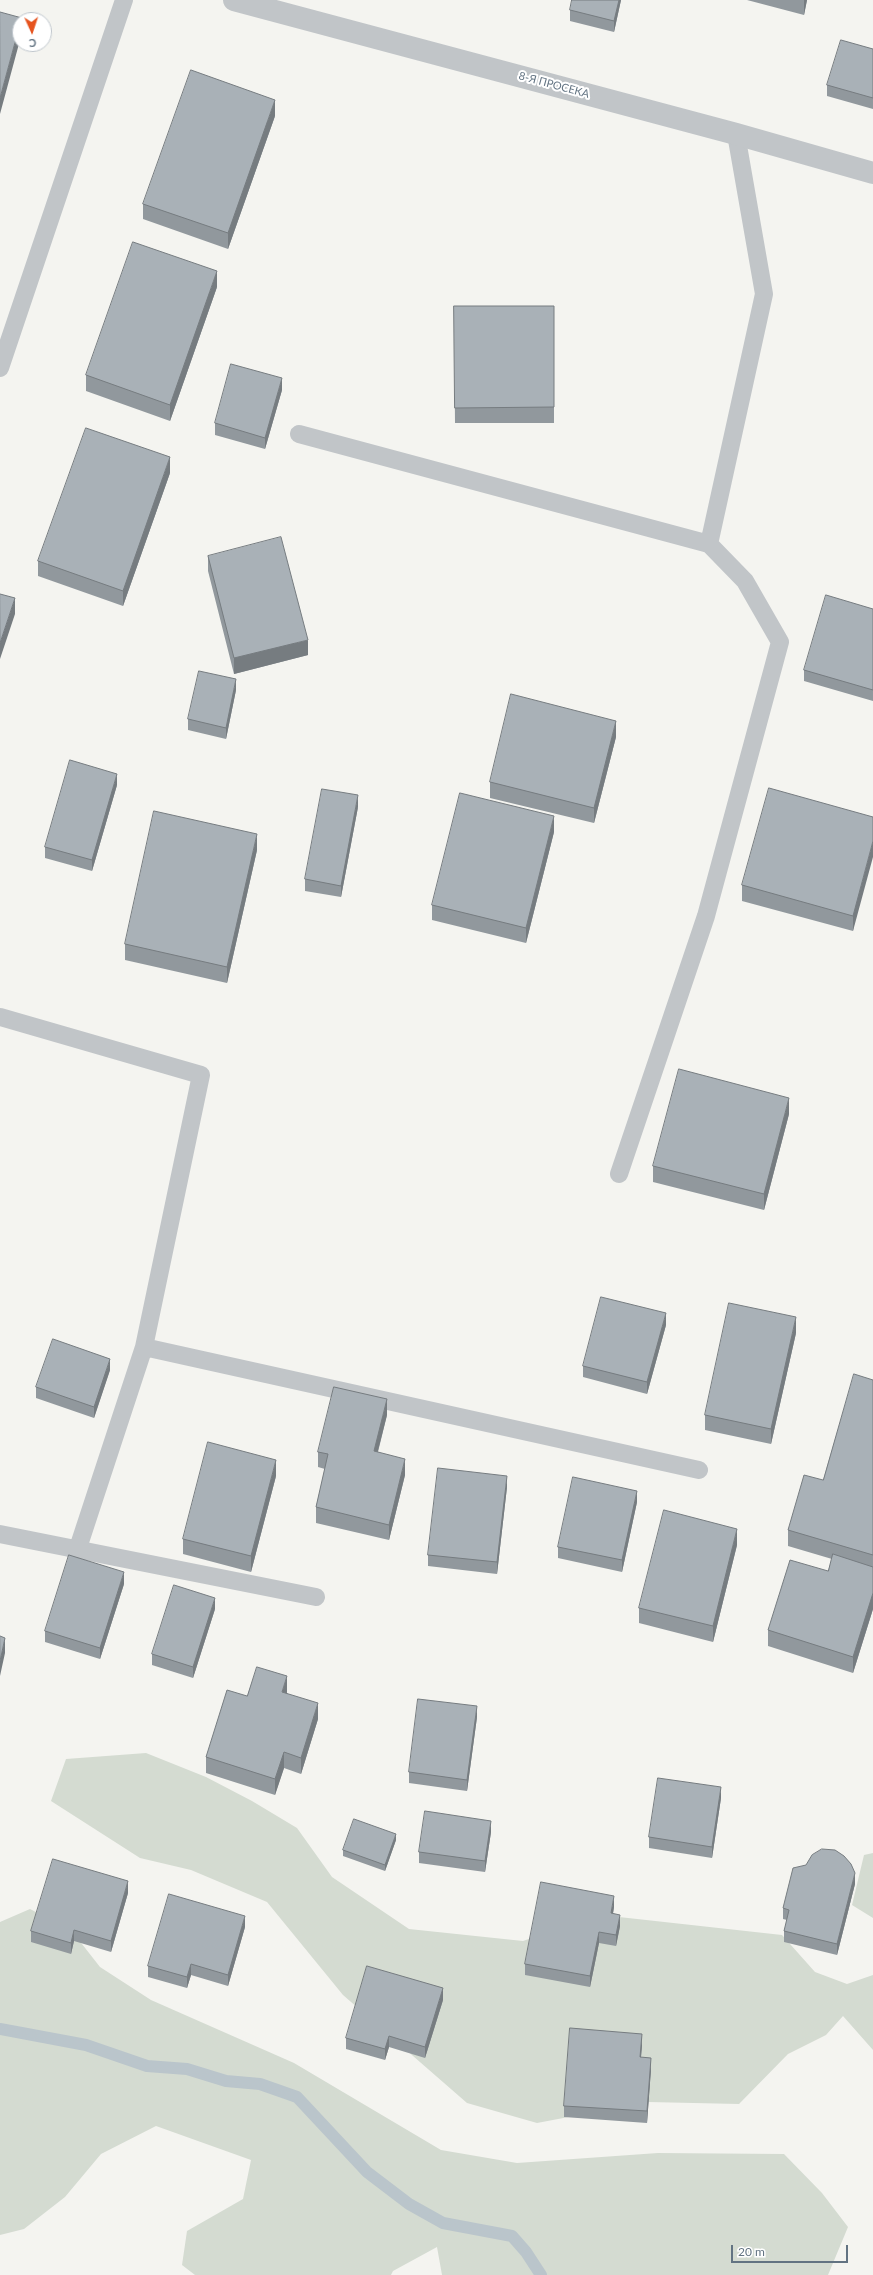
<!DOCTYPE html>
<html>
<head>
<meta charset="utf-8">
<style>
	body { margin:0 }
	#map { position:relative; width:873px; height:2275px; overflow:hidden; background:#f4f4f0; font-family:Lato,sans-serif }
	canvas { display:block }
	.north { position:absolute; left:12px; top:12px; width:40px; height:40px; box-sizing:border-box; background:#fff; border:1px solid #c0c7cd; border-radius:50%; rotate:177deg; font-size:11px; font-weight:700; line-height:16px; text-align:center; color:#627382 }
	.north::after { content:''; display:block; margin:auto; width:14px; height:18px; background:#e6531e; clip-path:polygon(50% 0,100% 100%,50% 72%,0 100%) }
	.scale { position:absolute; left:731px; top:2245px; width:117px; height:18px; box-sizing:border-box; border:2px solid #627382; border-top:0; padding-left:5px; font-size:12px; line-height:14px; white-space:nowrap; color:#627382; -webkit-text-stroke:3px #fff; paint-order:stroke }
</style>
</head>
<body>
<div id="map">
<canvas width="873" height="2275"></canvas>
<div class="north">С</div>
<div class="scale">20 m</div>
</div>
<script>
const ctx = document.querySelector('canvas').getContext('2d');
ctx.lineJoin = 'round';
function fill(path, color) { ctx.fillStyle = color; ctx.fill(path, 'evenodd'); }
function strokePath(path, color, width, dash) { ctx.strokeStyle = color; ctx.lineWidth = width; ctx.lineCap = dash ? 'butt' : 'round'; ctx.setLineDash(dash || []); ctx.stroke(path); }
function drawText(font, color, halo, rows, align = 'center') {
  ctx.font = font + ' Lato,sans-serif'; ctx.lineWidth = 4; ctx.setLineDash([]); ctx.textBaseline = 'middle'; ctx.strokeStyle = halo; ctx.fillStyle = color; for (const [text, x, y, turn = 0] of rows) {
    ctx.save(); ctx.translate(x, y); ctx.rotate((+turn || 0) * Math.PI / 180); ctx.textAlign = isNaN(turn) ? turn : align; if (halo) ctx.strokeText(text, 0, 0); ctx.fillText(text, 0, 0); ctx.restore();
  }
}
fill(new Path2D(`
	M146,1753L206,1777L252,1801L297,1828L332,1877L409,1929L523,1941L577,1922L619,1917L782,1935L815,1972L847,1984L873,1975V2050L843,2016L826,2035L788,2054L739,2104L648,2102L537,2123L467,2103L343,1995L267,1902L191,1870L140,1858L51,1801L66,1759Z
	M873,1853V1918L852,1905L864,1855Z
	M30,1909L71,1930L100,1967L151,2000L294,2063L441,2150L517,2163L658,2153L784,2154L822,2193L848,2227L828,2275H442L437,2247L393,2271L391,2275H195L182,2265L187,2231L243,2199L251,2160L156,2126L101,2154L65,2197L24,2229L0,2235V1922Z`), '#d4dbd1');
strokePath(new Path2D(`
	M0,2029L86,2045L147,2066L187,2069L226,2081L260,2084L297,2097L367,2172L409,2204L443,2223L512,2236L526,2252L541,2275`), '#bac5cb', 12);
strokePath(new Path2D(`
	M0,368L124,0
	M299,434L709,544L745,581L780,642L706,916L619,1174
	M709,544L764,294L736,134
	M0,1017L201,1075L144,1347L78,1548
	M144,1347L699,1470
	M0,1534L316,1597`), '#c1c5c8', 18);
strokePath(new Path2D(`
	M234,0L736,134L873,173`), '#c1c5c8', 22);
fill(new Path2D(`
	M621,0L614,32L570,21V10Z
	M747,0H807L804,15Z
	M873,49V109L827,96V85Z
	M275,116L228,249L143,219V204Z
	M217,287L170,421L86,391V375Z
	M454,306H554V423H455Z
	M282,390L265,449L215,435V423Z
	M170,473L123,606L38,576V561Z
	M208,556L308,655L234,674L208,571Z
	M873,609V701L804,681V670Z
	M236,690L226,739L188,730V719Z
	M616,737L594,823L490,798V782Z
	M117,785L92,871L45,858V847Z
	M358,807L341,897L305,891V879Z
	M873,817L853,931L742,901V885Z
	M554,832L526,943L432,920V905Z
	M257,850L227,983L125,960V944Z
	M789,1114L764,1210L653,1182V1166Z
	M666,1325L647,1394L583,1377V1366Z
	M796,1333L771,1444L705,1430V1415Z
	M110,1370L94,1418L36,1398V1387Z
	M873,1380V1609L853,1673L768,1646V1630L828,1571L832,1559L788,1546V1530L823,1480Z
	M387,1415L378,1452L405,1475L389,1540L316,1523V1507L325,1469L318,1467V1452Z
	M276,1476L251,1572L183,1554V1539Z
	M507,1487L497,1574L428,1566V1555Z
	M637,1502L622,1572L558,1558V1547Z
	M737,1545L713,1642L639,1623V1608Z
	M124,1584L100,1659L45,1642V1631Z
	M215,1609L193,1678L152,1665V1654Z
	M287,1692V1693L318,1719L301,1774L284,1768L275,1795L206,1773V1757L247,1696Z
	M477,1717L467,1791L409,1783V1772Z
	M721,1798L712,1858L649,1848V1837Z
	M491,1832L485,1872L419,1863V1852Z
	M396,1840L385,1871L343,1856V1850Z
	M806,1865L855,1884L837,1955L784,1942V1931L787,1920L783,1919V1908Z
	M128,1893L111,1952L74,1941L71,1954L31,1942V1931Z
	M614,1907L613,1914L620,1926L616,1946L599,1943L590,1987L525,1975V1964Z
	M245,1927L228,1986L191,1975L187,1988L148,1977V1966Z
	M443,2000L425,2058L389,2047L385,2060L346,2049V2038Z
	M642,2045L641,2057L651,2069L647,2123L564,2117V2106Z`), '#91989d');
fill(new Path2D(`
	M619,0H621L614,32V21Z
	M804,0H807L804,15Z
	M20,24V40L0,114V98Z
	M275,100V116L228,249V233Z
	M217,271V287L170,421V405Z
	M282,378V390L265,449V438Z
	M170,457V473L123,606V591Z
	M15,598V614L0,659V643Z
	M308,640V655L234,674V658Z
	M236,679V690L226,739V728Z
	M616,721V737L594,823V808Z
	M117,774V785L92,871V860Z
	M358,795V807L341,897V886Z
	M554,816V832L526,943V928Z
	M257,834V850L227,983V967Z
	M873,841V857L853,931V916Z
	M789,1098V1114L764,1210V1194Z
	M666,1313V1325L647,1394V1382Z
	M796,1317V1333L771,1444V1429Z
	M110,1359V1370L94,1418V1407Z
	M387,1399V1415L374,1466V1451Z
	M405,1459V1475L389,1540V1525Z
	M276,1460V1476L251,1572V1556Z
	M507,1476V1487L497,1574V1562Z
	M637,1491V1502L622,1572V1560Z
	M737,1529V1545L713,1642V1626Z
	M124,1572V1584L100,1659V1648Z
	M873,1593V1609L853,1673V1657Z
	M215,1598V1609L193,1678V1667Z
	M5,1638V1653L0,1676V1661Z
	M287,1676V1692L282,1708V1692Z
	M318,1703V1719L301,1774V1758Z
	M477,1706V1717L467,1791V1780Z
	M284,1752V1768L275,1795V1779Z
	M721,1787V1798L712,1858V1847Z
	M491,1821V1832L485,1872V1861Z
	M396,1834V1840L385,1871V1865Z
	M855,1873V1884L837,1955V1944Z
	M128,1881V1893L111,1952V1941Z
	M614,1896V1907L611,1924V1913Z
	M620,1915V1926L616,1946V1935Z
	M245,1916V1927L228,1986V1975Z
	M74,1930V1941L71,1954V1943Z
	M599,1932V1943L590,1987V1976Z
	M191,1964V1975L187,1988V1977Z
	M443,1988V2000L425,2058V2047Z
	M642,2034V2045L640,2068V2057Z
	M389,2036V2047L385,2060V2049Z
	M651,2058V2069L647,2123V2111Z`), '#767c80');
const building = new Path2D(`
	M572,0H619L614,21L570,10Z
	M0,12L22,18L21,20H20V24L0,98Z
	M841,40L873,49V98L827,85Z
	M191,70L275,100L228,233L143,204Z
	M133,242L217,271L170,405L86,375Z
	M454,306H554V407L455,408Z
	M231,364L282,378L265,438L215,423Z
	M86,428L170,457L123,591L38,561Z
	M281,537L308,640L234,658L208,556Z
	M0,594L15,598L0,643Z
	M826,595L873,609V690L804,670Z
	M199,671L236,679L226,728L188,719Z
	M511,694L616,721L594,808L490,782Z
	M70,760L117,774L92,860L45,847Z
	M769,788L873,817V841L853,916L742,885Z
	M322,789L358,795L341,886L305,879Z
	M460,793L554,816L526,928L432,905Z
	M154,811L257,834L227,967L125,944Z
	M679,1069L789,1098L764,1194L653,1166Z
	M601,1297L666,1313L647,1382L583,1366Z
	M729,1303L796,1317L771,1429L705,1415Z
	M53,1339L110,1359L94,1407L36,1387Z
	M854,1374L873,1380V1555L788,1530L804,1475L823,1480Z
	M334,1387L387,1399L374,1451L405,1459L389,1525L316,1507L328,1454L318,1452Z
	M208,1442L276,1460L251,1556L183,1539Z
	M438,1468L507,1476L497,1562L428,1555Z
	M573,1477L637,1491L622,1560L558,1547Z
	M664,1510L737,1529L713,1626L639,1608Z
	M833,1554L873,1567V1593L853,1657L768,1630L790,1560L828,1571Z
	M69,1555L124,1572L100,1648L45,1631Z
	M174,1585L215,1598L193,1667L152,1654Z
	M0,1636L5,1638L0,1661Z
	M257,1667L287,1676L282,1692L318,1703L301,1758L284,1752L275,1779L206,1757L227,1690L247,1696Z
	M418,1699L477,1706L467,1780L409,1772Z
	M658,1778L721,1787L712,1847L649,1837Z
	M425,1811L491,1821L485,1861L419,1852Z
	M354,1819L396,1834L385,1865L343,1850Z
	M822,1849L835,1850L844,1856L851,1864L855,1873L837,1944L784,1931L789,1910L783,1908L793,1868L806,1865L812,1855Z
	M53,1859L128,1881L111,1941L74,1930L71,1943L31,1931Z
	M541,1882L614,1896L611,1913L620,1915L616,1935L599,1932L590,1976L525,1964Z
	M169,1894L245,1916L228,1975L191,1964L187,1977L148,1966Z
	M367,1966L443,1988L425,2047L389,2036L385,2049L346,2038Z
	M570,2028L642,2034L640,2057L651,2058L647,2111L564,2106Z`);
fill(building, '#a9b1b7');
strokePath(building, '#767c80', 1);
drawText('11px', '#627382', '#fff', [
	["8-Я ПРОСЕКА",554,85,15]
]);
</script>
</body>
</html>
